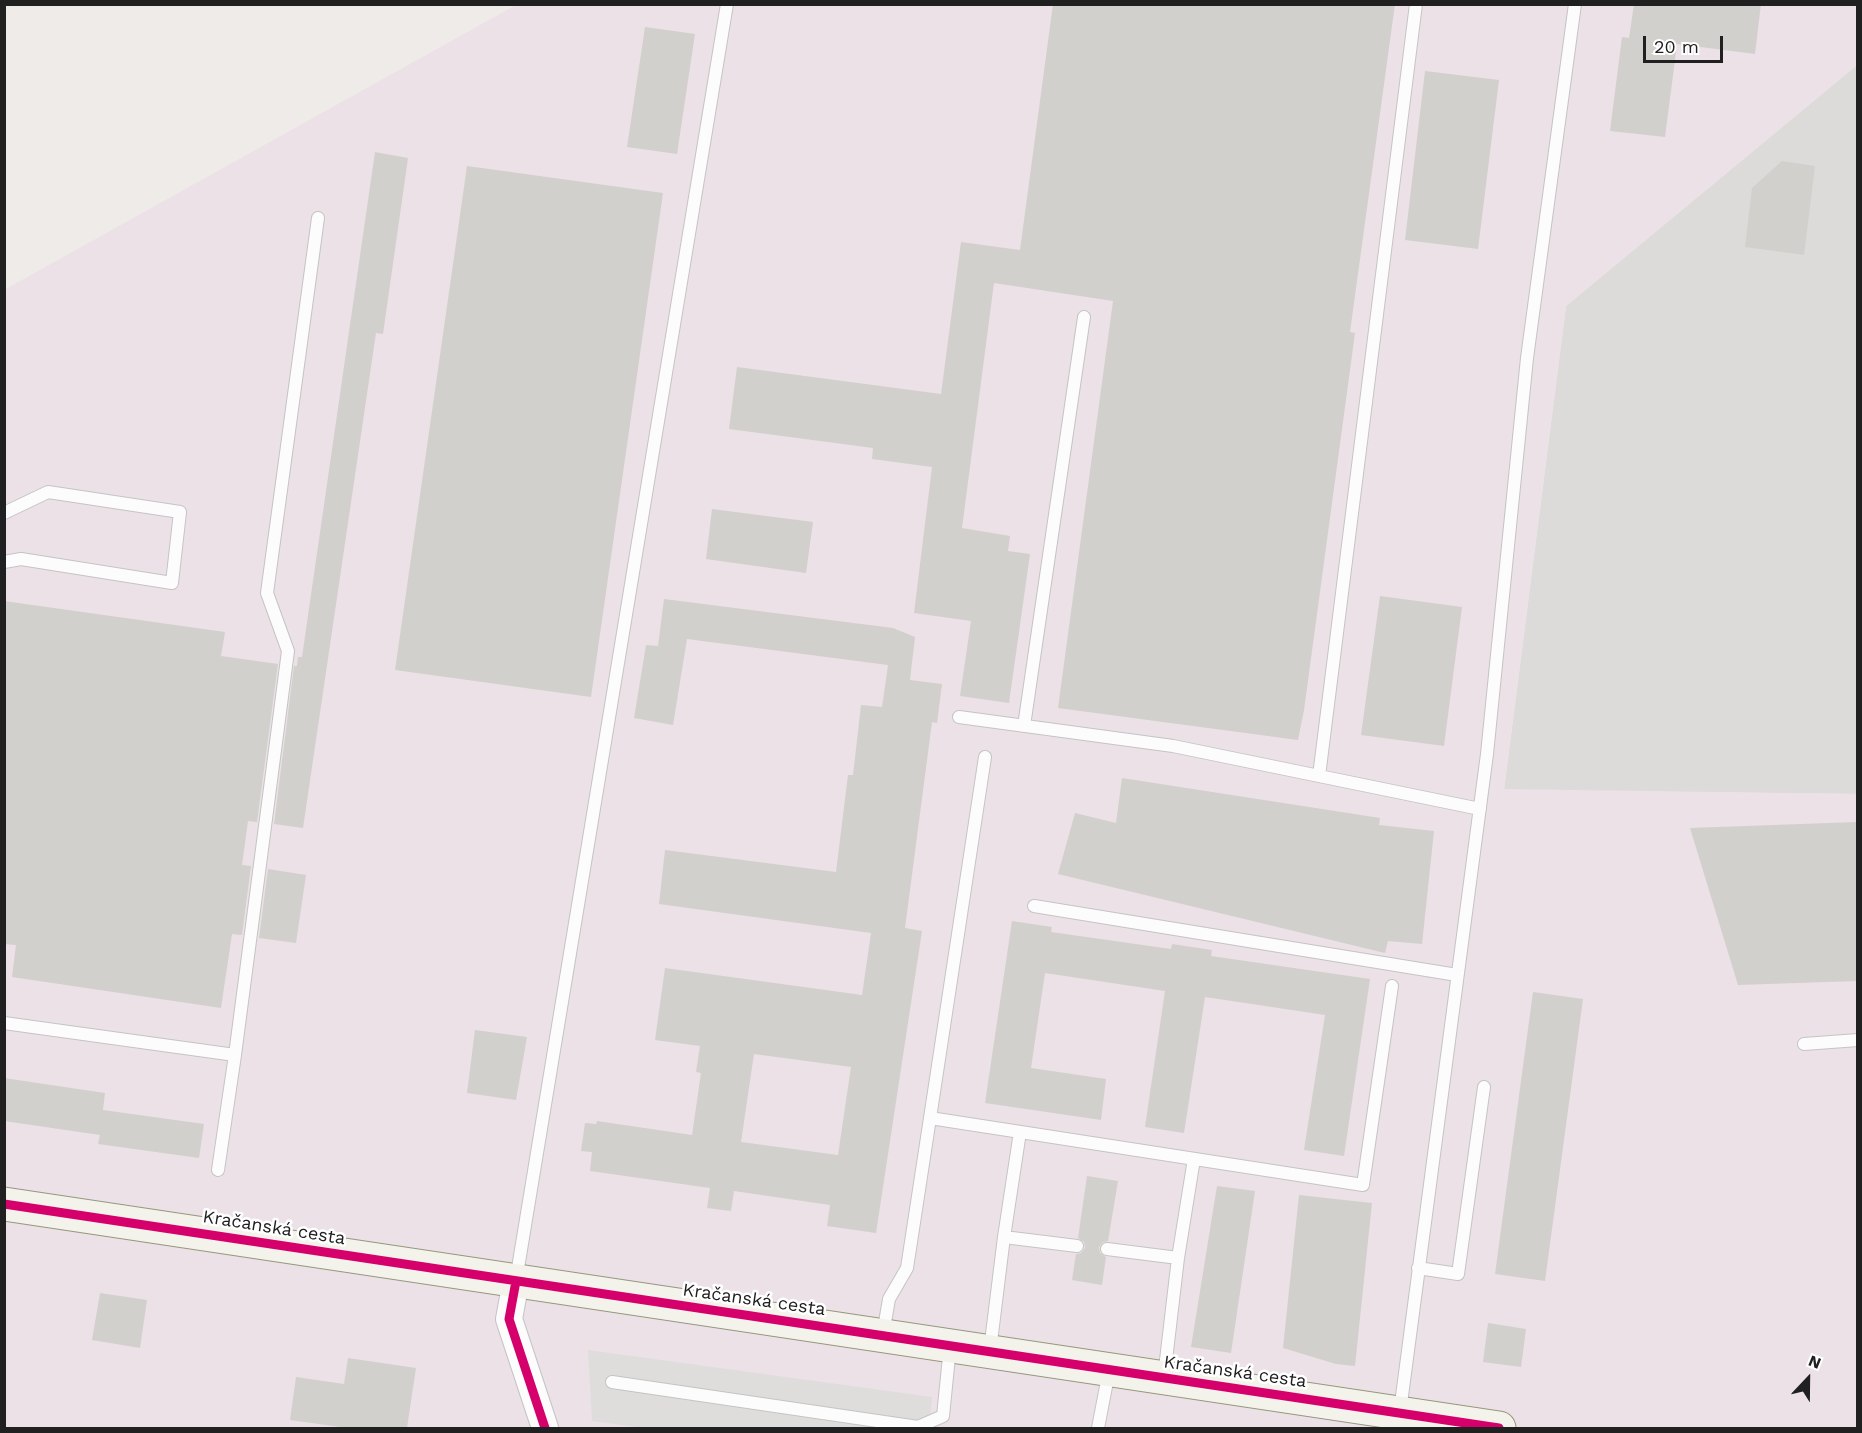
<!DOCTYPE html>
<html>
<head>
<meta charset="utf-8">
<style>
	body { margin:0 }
	#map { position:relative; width:1862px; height:1433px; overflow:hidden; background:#eeebe8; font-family:"Work Sans",sans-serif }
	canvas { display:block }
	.frame { position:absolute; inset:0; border:6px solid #202020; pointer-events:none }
	.north { position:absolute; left:1778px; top:1349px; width:60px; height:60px; -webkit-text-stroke:4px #fff; paint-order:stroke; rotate:22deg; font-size:16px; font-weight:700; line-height:24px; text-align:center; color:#202020 }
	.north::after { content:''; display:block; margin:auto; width:21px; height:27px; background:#202020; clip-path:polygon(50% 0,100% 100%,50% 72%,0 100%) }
	.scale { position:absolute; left:1643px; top:36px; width:80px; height:27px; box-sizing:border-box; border:3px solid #202020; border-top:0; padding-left:8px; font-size:18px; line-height:21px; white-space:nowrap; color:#202020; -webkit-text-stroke:4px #fff; paint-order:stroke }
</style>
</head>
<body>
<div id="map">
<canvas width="1862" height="1433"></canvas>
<div class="frame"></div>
<div class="north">N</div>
<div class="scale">20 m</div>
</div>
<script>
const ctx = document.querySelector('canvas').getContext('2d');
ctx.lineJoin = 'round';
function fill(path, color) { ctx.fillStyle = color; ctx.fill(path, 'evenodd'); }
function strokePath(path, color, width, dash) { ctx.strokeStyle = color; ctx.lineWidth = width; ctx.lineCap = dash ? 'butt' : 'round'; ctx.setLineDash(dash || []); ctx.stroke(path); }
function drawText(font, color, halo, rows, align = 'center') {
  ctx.font = font + ' "Work Sans",sans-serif'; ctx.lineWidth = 5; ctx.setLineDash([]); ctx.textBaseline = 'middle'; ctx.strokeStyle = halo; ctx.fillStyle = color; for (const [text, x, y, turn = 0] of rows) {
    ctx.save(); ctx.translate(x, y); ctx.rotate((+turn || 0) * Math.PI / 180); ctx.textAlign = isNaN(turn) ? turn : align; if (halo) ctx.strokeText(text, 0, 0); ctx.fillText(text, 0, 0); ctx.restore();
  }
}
fill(new Path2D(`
	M1857,52V794L1504,790L1566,306L1857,65Z`), '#dddbda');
fill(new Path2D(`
	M516,5H1857V65L1566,306L1504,789L1857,794V1428H5L4,290Z`), '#ebe1e7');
fill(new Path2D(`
	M588,1350L932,1397L929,1428H644L592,1421Z`), '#dedddc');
fill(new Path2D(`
	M1053,4H1395L1350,332L1355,333L1304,710L1298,740L1058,708L1113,301L994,283L962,528L1010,536L1008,551L1030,554L1009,703L960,696L971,621L914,613L932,467L872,459L873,448L729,429L737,367L941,394L961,242L1020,250Z
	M1634,4H1761L1755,54L1677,44L1665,137L1610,131L1622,37L1629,38Z
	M645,27L695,34L677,154L627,147Z
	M1425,71L1499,80L1478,249L1405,240Z
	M375,152L408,158L383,334L376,333L303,828L274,824L294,666H297L298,657H302Z
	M1782,161L1815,166L1804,255L1745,247L1752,188Z
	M467,166L663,193L591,697L395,670Z
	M712,509L813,522L806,573L706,559Z
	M1380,596L1462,607L1444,746L1361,735Z
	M664,599L893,628L915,637L910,680L942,684L937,723L932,722L905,928L922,931L876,1233L827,1226L830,1205L734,1191L731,1211L707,1208L710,1188L590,1171L592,1152L581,1151L585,1123L596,1124L597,1121L692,1135L701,1073L696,1072L700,1046L655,1040L665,968L862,995L871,933L659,904L665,850L836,872L848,775H853L861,705L882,707L888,665L687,639L673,725L634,718L646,645L658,646ZM754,1054L851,1067L838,1155L741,1142Z
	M4,601L225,632L221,656L278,664L257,822L248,821L242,865L251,866L242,935L232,934L221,1008L12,977L16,945L4,944Z
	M1122,778L1380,818L1379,825L1434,831L1422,944L1388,941L1385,953L1058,874L1075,813L1116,823Z
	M1857,822V981L1738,985L1690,828Z
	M268,869L306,875L296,943L259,938Z
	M1012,921L1052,927L1051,932L1171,949L1172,944L1212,950L1211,956L1370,979L1344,1156L1304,1150L1325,1015L1205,997L1184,1133L1145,1127L1165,991L1045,973L1031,1068L1106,1079L1101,1120L985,1103Z
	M1533,992L1583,999L1545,1281L1495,1274Z
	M475,1030L527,1037L516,1100L467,1093Z
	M4,1078L105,1093L103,1110L204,1124L199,1158L98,1144L100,1135L4,1121Z
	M1087,1176L1118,1181L1108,1241L1103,1242L1099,1247L1100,1253L1106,1257L1102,1285L1072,1280L1076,1254L1081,1253L1085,1248L1084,1242L1078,1238Z
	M1217,1186L1255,1191L1231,1353L1191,1347Z
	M1299,1195L1372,1203L1355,1366L1336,1364L1283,1348Z
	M100,1293L147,1300L140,1348L92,1340Z
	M1488,1323L1526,1329L1521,1367L1483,1362Z
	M348,1358L416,1368L407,1428H347L290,1420L296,1377L344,1384Z`), '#d2d0cd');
const lane = new Path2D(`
	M4,513L48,492L180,512L172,583L21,559L4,562
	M959,717L1173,746L1480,809
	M1024,726L1084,317
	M985,757L930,1118L1363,1185L1392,986
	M1319,776L1416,4
	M1034,906L1457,975
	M4,1023L235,1055L288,651L267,593L318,218
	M1804,1044L1858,1040
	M218,1170L235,1055
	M1004,1237L1020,1132
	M1107,1249L1178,1258L1164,1377
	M1178,1258L1194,1159
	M1418,1268L1458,1274L1484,1087
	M516,1280L727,4
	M883,1334L889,1299L907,1268L930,1118
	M990,1350L1004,1237L1077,1246
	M612,1382L918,1427L943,1416L950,1347
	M1400,1411L1487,754L1527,358L1575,4
	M1098,1428L1109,1371`);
const street = new Path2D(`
	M516,1281L509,1319L545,1428`);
const secondary = new Path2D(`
	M4,1204L1499,1428`);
strokePath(lane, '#c5c4c3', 14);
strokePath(street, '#c5c4c3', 28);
strokePath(secondary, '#979780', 35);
strokePath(lane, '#fcfcfc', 12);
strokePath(street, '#fcfcfc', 26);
strokePath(secondary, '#f3f3eb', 33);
strokePath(new Path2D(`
	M4,1204L1499,1428
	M516,1281L509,1319L545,1428`), '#d6006c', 9);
drawText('18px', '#202020', '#fff', [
	["Kračanská cesta",274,1228,9],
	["Kračanská cesta",754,1300,8],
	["Kračanská cesta",1235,1372,8]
]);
</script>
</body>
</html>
